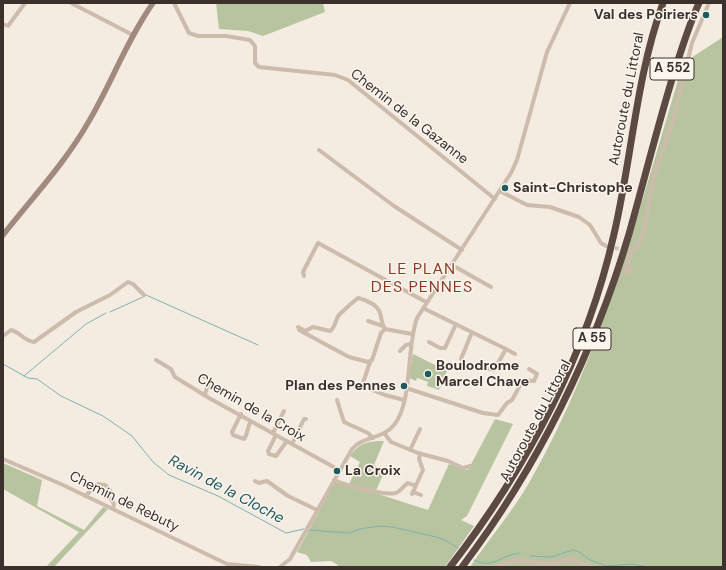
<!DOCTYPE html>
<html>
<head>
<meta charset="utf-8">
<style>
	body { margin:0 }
	#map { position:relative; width:726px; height:570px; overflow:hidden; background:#f4ebe1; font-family:"DM Sans",sans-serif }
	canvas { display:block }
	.frame { position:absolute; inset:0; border:4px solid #3b302b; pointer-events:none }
</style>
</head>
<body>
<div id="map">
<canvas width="726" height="570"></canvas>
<div class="frame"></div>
</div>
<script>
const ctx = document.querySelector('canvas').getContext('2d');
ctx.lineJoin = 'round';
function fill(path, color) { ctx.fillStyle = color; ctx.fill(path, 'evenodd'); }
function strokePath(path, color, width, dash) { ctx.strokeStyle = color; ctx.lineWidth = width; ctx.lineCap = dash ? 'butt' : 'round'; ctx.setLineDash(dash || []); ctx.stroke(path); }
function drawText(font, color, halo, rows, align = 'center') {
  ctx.font = font + ' "DM Sans",sans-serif'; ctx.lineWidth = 3; ctx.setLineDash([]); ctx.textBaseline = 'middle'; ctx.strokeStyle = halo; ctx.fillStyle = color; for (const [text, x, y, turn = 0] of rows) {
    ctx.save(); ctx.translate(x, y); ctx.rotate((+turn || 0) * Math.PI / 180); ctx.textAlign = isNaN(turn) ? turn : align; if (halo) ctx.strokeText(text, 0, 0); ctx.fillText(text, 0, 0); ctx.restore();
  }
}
fill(new Path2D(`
	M216,3H323L325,12L263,36L248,31L219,29Z
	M723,37V567H470C489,539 512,512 529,483C605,350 641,201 685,57L691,58Z
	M413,354L447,371L439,390L427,386L428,382L417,378L416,381L409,378Z
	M495,419L513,424L467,516L461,520L474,526L445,567H337L338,565L331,561L311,562L307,555L297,552L335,482L348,486L360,462L350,456C359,443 368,441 384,441L374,465L385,470L375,493L428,510L449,464L468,470Z
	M3,463L42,480L37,506L84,530L103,507L108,509L54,567H46L79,532L3,489Z`), '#b8c4a0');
strokePath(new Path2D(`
	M146,295L258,345
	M110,312L143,297
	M3,364L28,378L37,379L61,396L103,416L122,429L132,436L153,462L169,475L218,496L286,533L304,529
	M24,376L86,324L106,313
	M309,530L349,533L359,529L380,526L392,527L436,537L445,540L458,548
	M530,556L551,557L573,550L579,552L588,559L606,566L632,564L647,567
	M474,560C491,570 502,555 519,553`), '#7fb0b2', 1);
strokePath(new Path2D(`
	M609,247L626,250`), '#cfc6bd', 4, [4, 2]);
strokePath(new Path2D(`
	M71,3L133,35
	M174,3L189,33L198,36H226L250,40L255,46V63L259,67L335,75L348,80L495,199
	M3,24L8,26L25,3
	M319,150L394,206L462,250
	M500,191L527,205L550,207L579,217L590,225L601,243L606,246
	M628,251H632L637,248L643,233L655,172L673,121L692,43L709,3
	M452,265L491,287
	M632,269L628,273L625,271L632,251
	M304,276L303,272L318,243L426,302
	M423,308L506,349L494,370L486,368
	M368,321L383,326
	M298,327L305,331L313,327L330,331C336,327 335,319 339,315C342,312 356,299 358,298C365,300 378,305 380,313C382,319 381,323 385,329
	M299,330L349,357L368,362L372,360L381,333L385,329L412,334
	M3,336L11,330C20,332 24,341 34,342L76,312L110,295L128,282L133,284L144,295
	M429,342L440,348H445L456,324
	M506,349L515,354
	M400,351L406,345L410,344
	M461,359L472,332
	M156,360L171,369L175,377L209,398L339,470
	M370,362L362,386L385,395L404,400
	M201,375L210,380L205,394
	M406,388L483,413L498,415L507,403L512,400L523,380L534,381L537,374L529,369
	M337,400L344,422L368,433L373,438
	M241,414L232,432L233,435L244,439C248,434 247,427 251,421
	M273,433L284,411
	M384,433L391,442L418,453L448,461L463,468L470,466
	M276,435L268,451L269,454L276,456L287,441
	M292,444L304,419H306
	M410,450L420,429
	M3,459L63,485L227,564L259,567
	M334,480C344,485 385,496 396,493C401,491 403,486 408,483L416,486
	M255,481L259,483L267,481L288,496L317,510
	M413,492L421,495
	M412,494L423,470L419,459L420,454
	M85,496L98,484L105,485L110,490L108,495L114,504L113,509
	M280,567L290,559L352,449C363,436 383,439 394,425C413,402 406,348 417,318L511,173L517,160L547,52L570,3
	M496,567L516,560L550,564L571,559L591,567`), '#cdbbac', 4);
strokePath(new Path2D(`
	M3,235C32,198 66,162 89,121C112,82 127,40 153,3`), '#a18a7d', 5.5);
strokePath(new Path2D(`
	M450,567C526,469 587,355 614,234C632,157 636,77 663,3
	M462,567C537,468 594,353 629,234C644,181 657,128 673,76C681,51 688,27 699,3`), '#5c4a42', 7);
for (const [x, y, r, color] of [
	[706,15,4,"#1f5a5e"],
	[505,188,4,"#1f5a5e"],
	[428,374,4,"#1f5a5e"],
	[404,386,4,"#1f5a5e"],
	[337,471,4,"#1f5a5e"]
]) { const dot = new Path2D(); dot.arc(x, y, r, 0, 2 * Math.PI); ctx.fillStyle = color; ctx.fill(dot); strokePath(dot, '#fbf5ee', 1.5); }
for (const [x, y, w] of [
	[672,69,44],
	[592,339,38]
]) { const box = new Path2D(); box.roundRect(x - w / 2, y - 11, w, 22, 3); ctx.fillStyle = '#fbf5ee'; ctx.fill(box); strokePath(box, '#3b302b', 1); }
drawText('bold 13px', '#3b302b', null, [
	["A 552",672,69],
	["A 55",592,339]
]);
drawText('bold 14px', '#3b302b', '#fbf5ee', [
	["Val des Poiriers",698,15,"right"],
	["Saint-Christophe",513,188],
	["Boulodrome",436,366],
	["Marcel Chave",436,382],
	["Plan des Pennes",396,386,"right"],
	["La Croix",345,471]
], 'left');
drawText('14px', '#3b302b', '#fbf5ee', [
	["Autoroute du Littoral",627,99,-79],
	["Chemin de la Gazanne",409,117,38],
	["Chemin de la Croix",251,408,30],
	["Autoroute du Littoral",536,421,-62],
	["Chemin de Rebuty",124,502,26]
]);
drawText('italic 15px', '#1f5a5e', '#fbf5ee', [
	["Ravin de la Cloche",226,490,28]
]);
ctx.letterSpacing = '1px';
drawText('16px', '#8c3b22', '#fbf5ee', [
	["LE PLAN",422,270],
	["DES PENNES",422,288]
]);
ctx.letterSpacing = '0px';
</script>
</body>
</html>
